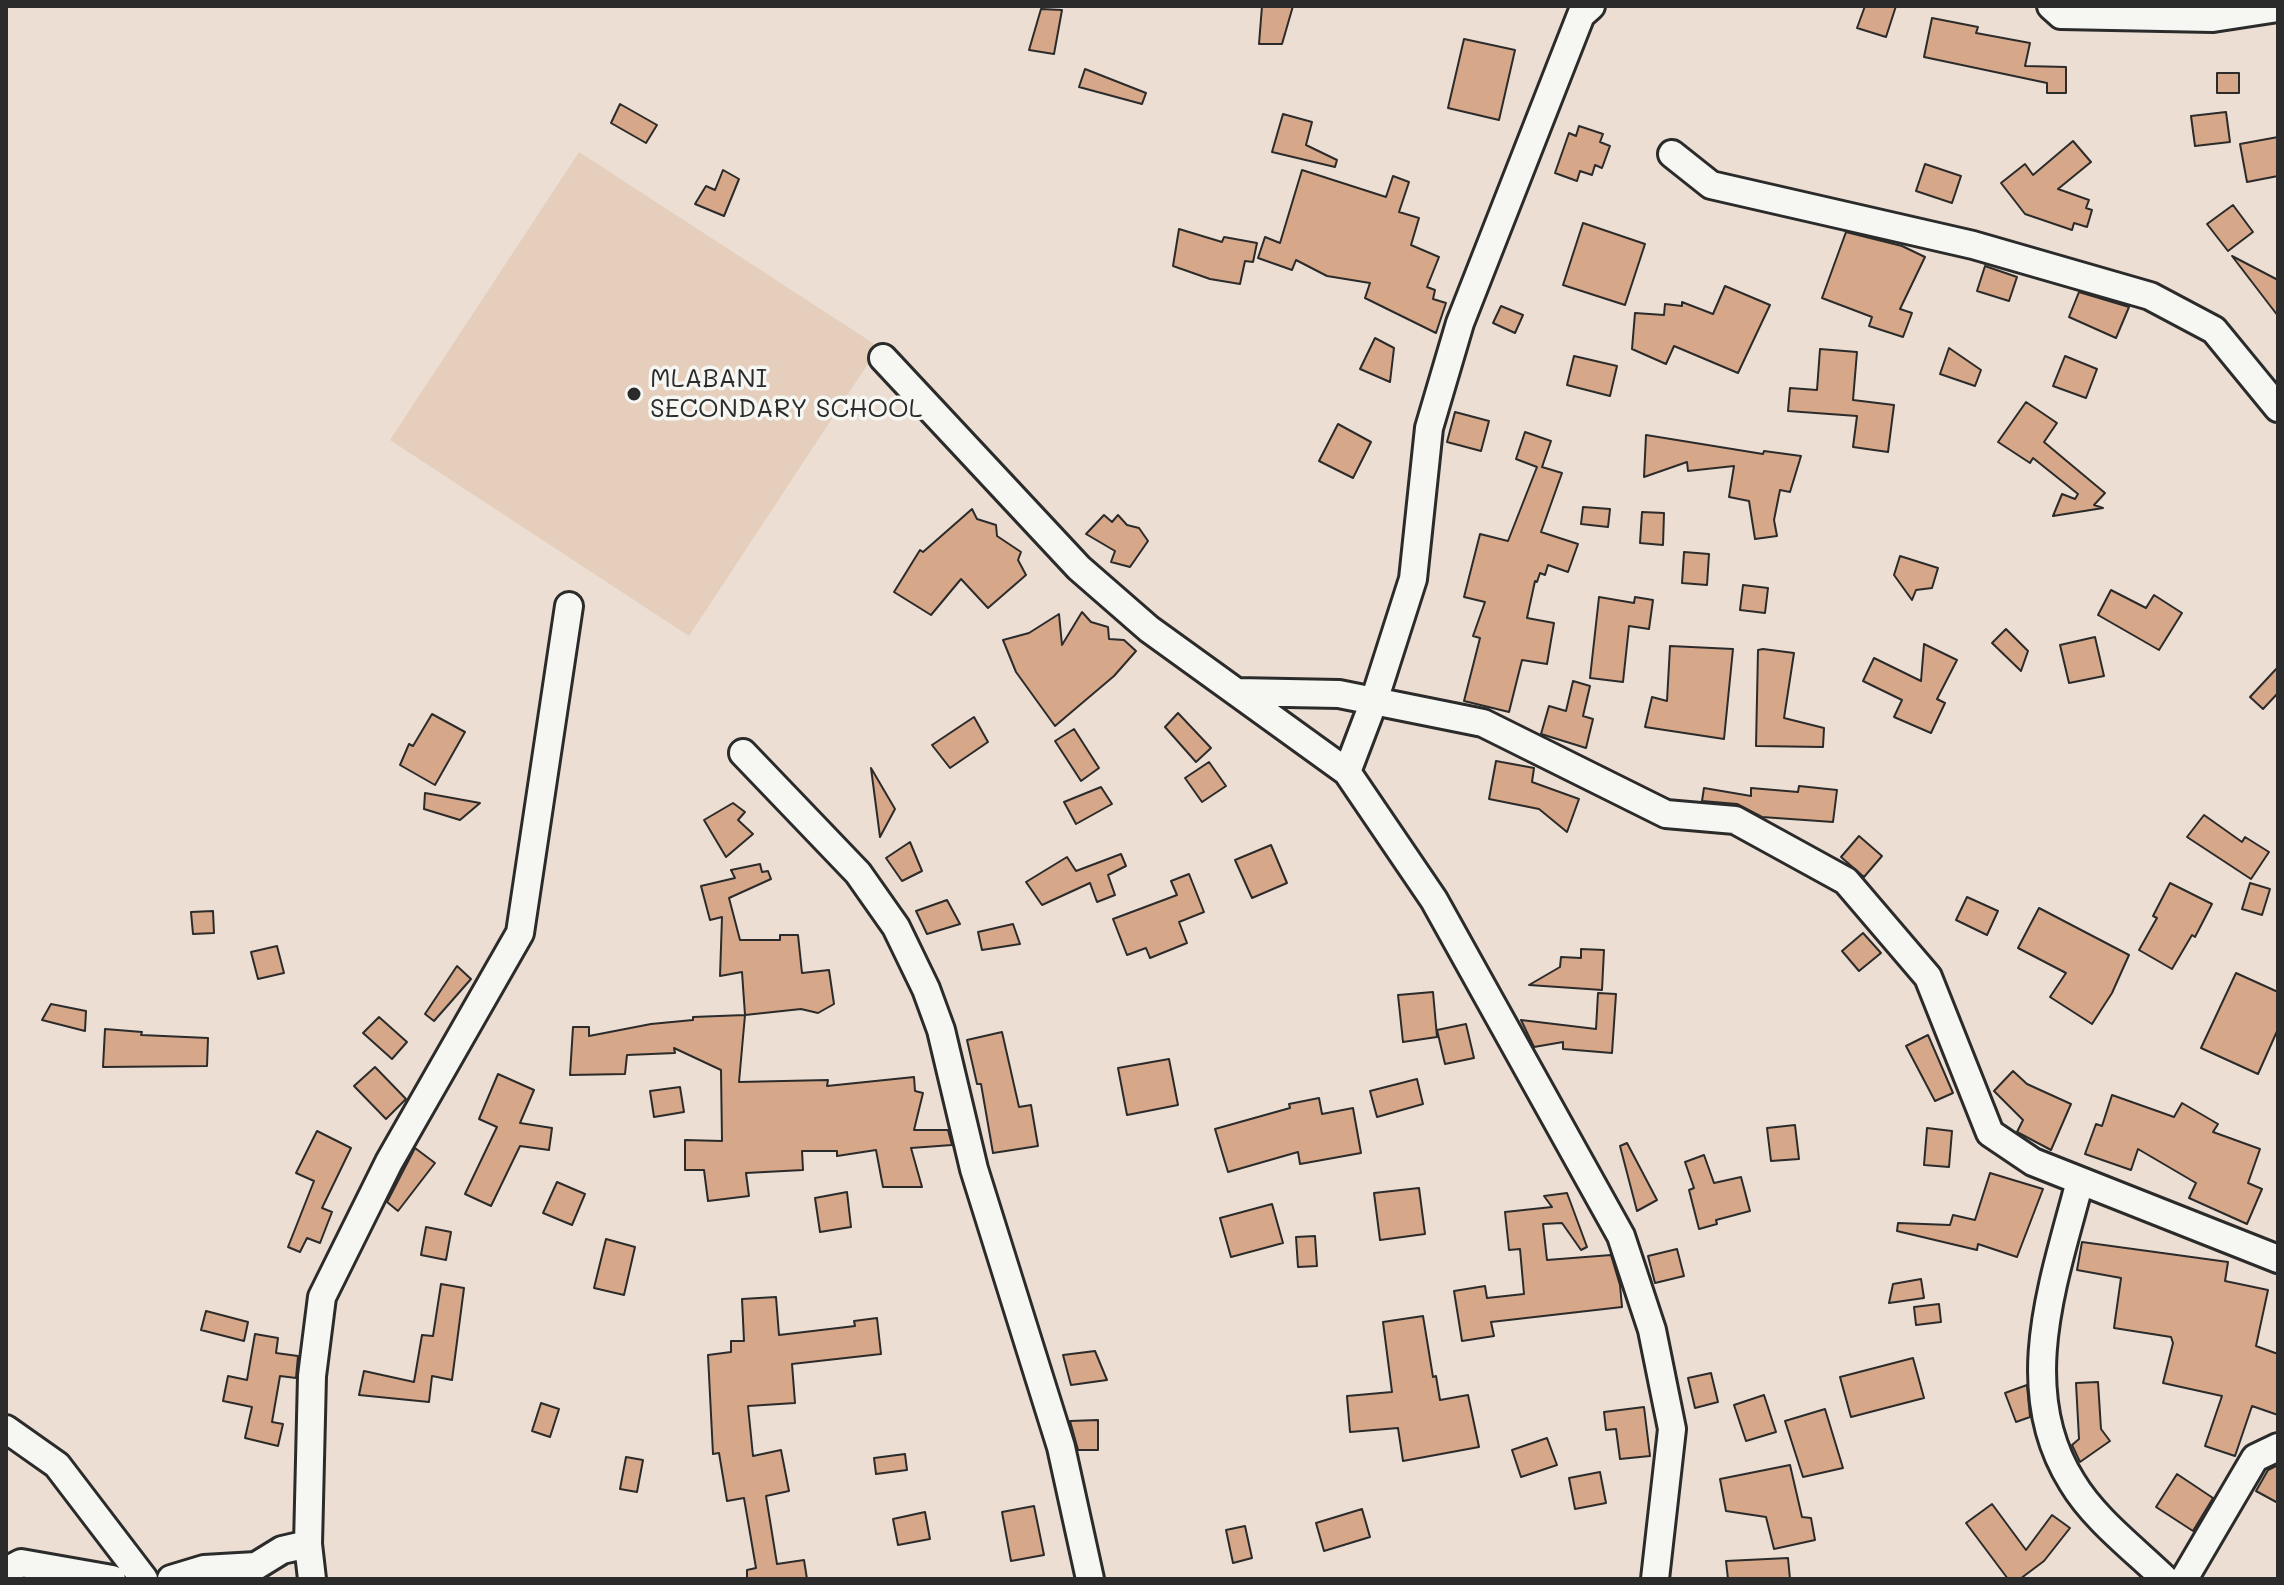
<!DOCTYPE html>
<html>
<head>
<meta charset="utf-8">
<style>
	body { margin:0 }
	#map { position:relative; width:2284px; height:1585px; overflow:hidden; background:#ecded2; font-family:Mali,sans-serif }
	canvas { display:block }
	.frame { position:absolute; inset:0; border:8px solid #2b2b2b; pointer-events:none }
</style>
</head>
<body>
<div id="map">
<canvas width="2284" height="1585"></canvas>
<div class="frame"></div>
</div>
<script>
const ctx = document.querySelector('canvas').getContext('2d');
ctx.lineJoin = 'round';
function fill(path, color) { ctx.fillStyle = color; ctx.fill(path, 'evenodd'); }
function strokePath(path, color, width, dash) { ctx.strokeStyle = color; ctx.lineWidth = width; ctx.lineCap = dash ? 'butt' : 'round'; ctx.setLineDash(dash || []); ctx.stroke(path); }
function drawText(font, color, halo, rows, align = 'center') {
  ctx.font = font + ' Mali,sans-serif'; ctx.lineWidth = 7; ctx.setLineDash([]); ctx.textBaseline = 'middle'; ctx.strokeStyle = halo; ctx.fillStyle = color; for (const [text, x, y, turn = 0] of rows) {
    ctx.save(); ctx.translate(x, y); ctx.rotate((+turn || 0) * Math.PI / 180); ctx.textAlign = isNaN(turn) ? turn : align; if (halo) ctx.strokeText(text, 0, 0); ctx.fillText(text, 0, 0); ctx.restore();
  }
}
fill(new Path2D(`
	M579,152L879,347L689,636L390,440Z`), '#e5cebc');
const building = new Path2D(`
	M1262,6H1293L1282,44H1259Z
	M1865,6H1896L1886,37L1857,28Z
	M1041,9L1062,10L1054,54L1029,50Z
	M1932,18L1978,27L1976,33L2030,43L2025,66L2066,67V93H2047V83L1924,57Z
	M1464,39L1515,50L1499,120L1448,108Z
	M1085,69L1146,93L1142,104L1079,87Z
	M2217,73H2239V93H2217Z
	M620,104L657,125L646,143L611,123Z
	M2226,112L2230,142L2195,146L2191,116Z
	M1283,114L1312,122L1306,145L1337,160L1335,167L1272,152Z
	M1579,126L1603,134L1600,142L1610,146L1602,168L1595,165L1592,175L1580,171L1577,181L1555,173L1569,133L1576,136Z
	M2278,137V176L2247,182L2240,144Z
	M2073,141L2091,162L2058,189L2089,200L2086,208L2092,210L2087,227L2074,223L2072,230L2025,214L2001,183L2025,164L2033,175Z
	M1925,164L1961,176L1952,203L1916,191Z
	M723,170L739,179L724,216L695,204L706,186L715,190Z
	M1302,170L1386,197L1393,176L1409,182L1399,212L1419,218L1411,245L1439,257L1427,287L1435,290L1433,299L1446,303L1436,333L1365,298L1370,283L1327,276L1296,260L1292,270L1258,258L1265,237L1280,243Z
	M2233,205L2253,232L2228,251L2207,224Z
	M1583,223L1645,244L1625,305L1563,285Z
	M1179,229L1222,242L1224,237L1257,243L1253,262L1245,261L1240,284L1210,279L1173,266Z
	M1846,232L1902,246L1925,257L1900,309L1912,313L1903,337L1869,326L1872,317L1822,298Z
	M2232,256L2278,280V316Z
	M1985,266L2017,277L2009,301L1977,291Z
	M1725,286L1770,305L1738,373L1674,346L1666,364L1632,349L1635,313L1664,315L1665,304L1682,306V302L1713,314Z
	M2079,292L2129,307L2116,338L2069,317Z
	M1501,306L1523,315L1515,333L1493,323Z
	M1375,338L1394,348L1390,382L1360,369Z
	M1949,348L1981,370L1975,386L1940,374Z
	M1820,349L1857,352L1853,400L1894,405L1888,452L1853,447L1857,416L1788,411L1790,388L1817,390Z
	M1574,356L1617,366L1610,396L1567,385Z
	M2065,356L2097,369L2086,398L2053,386Z
	M2026,402L2057,423L2044,442L2105,493L2094,505L2103,508L2053,516L2062,494L2075,499L2078,494L2033,458L2030,463L1998,442Z
	M1455,412L1489,421L1481,451L1447,442Z
	M1338,424L1371,442L1353,478L1319,461Z
	M1525,432L1551,441L1542,467L1562,473L1541,532L1578,544L1568,572L1548,565L1545,575L1540,573L1537,582L1535,581L1527,618L1554,623L1547,664L1522,660L1509,712L1464,701L1480,638L1473,636L1485,602L1464,597L1480,534L1508,541L1537,467L1516,459Z
	M1646,435L1763,454L1764,451L1801,456L1790,492L1780,490L1774,520L1777,536L1755,539L1749,501L1729,497L1734,466L1688,471L1687,462L1644,477Z
	M1583,507L1610,509L1608,527L1581,524Z
	M972,509L977,519L996,525L997,536L1021,552L1018,560L1026,575L988,608L961,579L931,615L894,592L920,550L923,552Z
	M1642,512L1664,513L1663,545L1640,543Z
	M1104,515L1112,522L1118,515L1127,525L1139,528L1148,541L1130,567L1111,562L1115,551L1086,534Z
	M1684,552L1709,554L1707,585L1682,583Z
	M1900,556L1938,568L1932,588L1916,590L1912,600L1894,575Z
	M1743,585L1768,588L1765,613L1740,610Z
	M2111,590L2146,608L2154,595L2182,613L2159,650L2098,615Z
	M1599,597L1634,603L1635,597L1653,600L1649,629L1629,626L1623,682L1590,678Z
	M1082,612L1091,622L1108,627L1109,639L1124,640L1136,651L1114,676L1055,726L1016,672L1003,640L1029,633L1059,614L1062,645Z
	M2006,629L2028,651L2021,671L1992,643Z
	M2095,637L2104,676L2069,683L2060,645Z
	M1924,644L1957,660L1937,699L1945,703L1931,733L1894,717L1902,700L1863,681L1874,658L1921,681Z
	M1670,646L1733,649L1724,739L1645,727L1652,697L1667,701Z
	M1763,649L1794,653L1784,718L1824,728L1823,747L1756,746L1758,650Z
	M2278,667V693L2263,709L2250,697Z
	M1573,681L1590,686L1583,716L1593,719L1586,748L1541,734L1549,706L1566,711Z
	M1178,713L1211,748L1196,762L1165,727Z
	M432,714L465,732L435,785L400,765L409,744L413,746Z
	M974,717L988,742L950,768L932,745Z
	M1074,729L1099,768L1081,781L1055,741Z
	M1496,761L1534,768L1532,782L1579,799L1567,832L1539,809L1489,799Z
	M1209,762L1226,786L1202,802L1185,778Z
	M871,768L895,809L880,837Z
	M1799,786L1837,790L1833,822L1762,817L1737,804L1702,801L1704,788L1751,796V788L1798,792Z
	M1101,787L1112,804L1076,824L1064,802Z
	M425,793L480,803L460,820L424,809Z
	M733,803L745,812L738,820L753,834L726,857L704,820Z
	M2204,815L2242,842L2245,837L2269,852L2251,879L2187,837Z
	M1859,836L1882,856L1864,877L1841,857Z
	M910,842L922,871L902,881L886,858Z
	M1271,845L1287,883L1252,898L1235,860Z
	M1121,854L1126,866L1108,875L1115,895L1097,902L1090,883L1042,905L1026,882L1067,857L1076,871Z
	M760,864L762,872L768,871L771,879L729,898L740,940H780V935H798L802,973L829,970L834,1004L818,1013L801,1009L745,1015L742,972L720,976L722,917L710,920L701,886L735,878L731,870Z
	M1189,874L1204,912L1179,922L1187,943L1150,958L1146,948L1127,955L1113,919L1177,895L1171,881Z
	M2170,883L2212,904L2195,937L2192,935L2172,969L2139,950L2157,918L2153,916Z
	M2250,883L2270,889L2262,915L2242,909Z
	M1967,897L1998,911L1987,935L1956,920Z
	M947,900L960,924L927,934L916,911Z
	M2039,908L2129,955L2112,993L2092,1024L2050,997L2066,973L2018,948Z
	M213,911L214,933L193,934L191,912Z
	M1013,924L1020,944L982,950L978,932Z
	M1863,933L1881,953L1859,971L1842,951Z
	M277,946L284,973L258,979L251,952Z
	M1581,949L1604,950L1602,990L1529,985L1560,967L1561,957L1581,958Z
	M457,966L471,979L434,1021L425,1014Z
	M2236,973L2278,992V1029L2258,1074L2201,1048Z
	M1433,992L1437,1037L1403,1042L1398,995Z
	M1598,993L1616,994L1612,1053L1563,1049V1042L1534,1047L1521,1020L1596,1029Z
	M51,1004L86,1011L85,1031L42,1020Z
	M745,1015L739,1082L828,1080L827,1086L914,1077L915,1091L923,1093L914,1130H948L952,1145L911,1148L922,1187H883L876,1150L837,1156V1151H802L803,1170L746,1173L749,1196L708,1201L704,1170H685V1140L722,1141L721,1070L674,1048L675,1053L627,1055L625,1074L570,1075L573,1027H589V1036L651,1024L693,1020V1017Z
	M379,1017L407,1042L392,1059L363,1033Z
	M1466,1024L1474,1058L1445,1064L1437,1030Z
	M105,1029L142,1032L141,1035L208,1038L207,1066L103,1067Z
	M1002,1032L1019,1107L1031,1105L1038,1146L993,1153L981,1084H977L967,1040Z
	M1928,1035L1953,1093L1935,1101L1906,1046Z
	M1169,1059L1178,1105L1127,1115L1118,1068Z
	M375,1067L406,1099L386,1119L354,1086Z
	M2013,1071L2027,1084L2071,1104L2051,1150L2017,1132L2023,1120L1994,1091Z
	M498,1074L534,1090L520,1123L552,1128L549,1150L520,1146L491,1206L465,1194L497,1127L479,1119Z
	M1417,1079L1423,1104L1377,1117L1370,1091Z
	M680,1087L684,1112L654,1117L650,1091Z
	M2112,1095L2174,1117L2182,1103L2218,1124L2213,1132L2260,1149L2248,1183L2262,1189L2247,1224L2189,1198L2196,1183L2138,1149L2131,1170L2085,1154L2096,1124L2102,1126Z
	M1319,1098L1322,1114L1353,1108L1361,1153L1300,1164L1298,1152L1228,1172L1215,1129L1290,1108L1289,1104Z
	M1795,1125L1799,1159L1771,1161L1767,1128Z
	M1927,1128L1952,1131L1949,1167L1924,1165Z
	M317,1131L351,1148L322,1208L332,1212L320,1243L307,1238L300,1252L288,1247L314,1181L296,1173Z
	M1627,1143L1657,1200L1637,1211L1620,1146Z
	M415,1148L435,1163L398,1211L387,1202Z
	M1704,1155L1714,1183L1741,1177L1750,1211L1716,1220L1717,1224L1699,1229L1689,1190L1694,1188L1685,1162Z
	M1990,1173L2043,1189L2017,1257L1978,1244L1977,1250L1897,1231L1898,1223L1950,1225L1953,1215L1975,1220Z
	M557,1182L585,1194L572,1225L543,1213Z
	M1419,1188L1425,1234L1380,1240L1374,1193Z
	M847,1192L851,1227L820,1232L815,1198Z
	M1567,1193L1587,1247L1581,1250L1562,1223L1543,1224L1547,1260L1611,1255L1620,1285L1622,1307L1491,1322L1494,1336L1462,1341L1454,1291L1485,1286L1487,1298L1524,1294L1520,1249L1509,1250L1505,1212L1552,1207L1544,1196Z
	M1272,1204L1283,1243L1231,1257L1220,1218Z
	M426,1227L451,1232L446,1260L421,1255Z
	M1315,1236L1317,1266L1298,1267L1296,1237Z
	M606,1239L635,1247L624,1295L594,1288Z
	M2082,1242L2228,1262L2225,1281L2268,1290L2256,1346L2278,1354V1415L2252,1406L2235,1456L2205,1446L2222,1396L2163,1383L2173,1343L2171,1337L2114,1328L2121,1278L2077,1270Z
	M1677,1249L1684,1276L1655,1283L1648,1256Z
	M1921,1279L1924,1298L1889,1303L1893,1284Z
	M441,1284L464,1288L452,1380L432,1376L429,1402L359,1395L364,1371L414,1382L422,1335L433,1336Z
	M776,1297L779,1335L855,1326L854,1321L877,1318L881,1354L792,1364L795,1403L748,1406L753,1456L781,1450L789,1491L766,1496L777,1564L804,1560L807,1579H747V1570L756,1568L744,1498L727,1501L719,1453L713,1454L708,1355L731,1352V1341H744L742,1299Z
	M1939,1304L1941,1322L1916,1325L1914,1307Z
	M206,1311L248,1322L244,1341L201,1330Z
	M1423,1316L1433,1377L1436,1376L1440,1400L1468,1395L1479,1447L1403,1461L1398,1428L1350,1432L1347,1396L1392,1392L1383,1322Z
	M255,1334L278,1338L276,1353L298,1356L296,1378L280,1376L272,1422L283,1424L278,1446L245,1438L252,1407L223,1401L228,1376L247,1380Z
	M1095,1351L1107,1380L1071,1385L1063,1355Z
	M1913,1358L1924,1398L1851,1417L1840,1377Z
	M1711,1373L1718,1402L1695,1408L1688,1378Z
	M2098,1382L2101,1429L2110,1441L2080,1462L2072,1445L2079,1439L2076,1383Z
	M2027,1385L2030,1417L2016,1422L2005,1393Z
	M1764,1395L1776,1432L1746,1441L1734,1405Z
	M541,1403L559,1409L550,1437L532,1431Z
	M1644,1407L1650,1456L1620,1459L1616,1429L1606,1430L1604,1412Z
	M1825,1409L1843,1468L1803,1477L1785,1421Z
	M1098,1420V1450H1078L1070,1421Z
	M1547,1438L1557,1465L1521,1477L1512,1450Z
	M905,1454L907,1470L876,1474L874,1458Z
	M626,1457L643,1460L637,1492L620,1489Z
	M1790,1465L1802,1517L1811,1518L1815,1540L1774,1549L1766,1517L1726,1511L1720,1479Z
	M2278,1465V1503L2256,1491L2268,1470Z
	M1600,1472L1606,1503L1575,1509L1569,1478Z
	M2177,1474L2213,1498L2193,1531L2156,1507Z
	M1992,1504L2026,1550L2052,1515L2070,1528L2044,1561L2020,1579H2008L1966,1523Z
	M1034,1506L1044,1555L1011,1561L1002,1512Z
	M1362,1509L1370,1537L1324,1551L1316,1523Z
	M925,1512L930,1539L898,1545L893,1519Z
	M1245,1526L1252,1558L1233,1563L1226,1530Z
	M1788,1558L1790,1579H1728L1726,1561Z`);
fill(building, '#d6a789');
strokePath(building, '#2b2b2b', 2);
const street = new Path2D(`
	M2051,6L2061,15L2213,18L2278,8
	M1672,154L1711,185L1973,245L2150,296L2214,330L2278,408
	M883,358L1079,568L1149,629L1347,772L1434,900L1621,1236L1652,1330L1672,1429L1655,1579
	M1237,692L1339,694L1483,723L1666,814L1735,820L1846,881L1928,977L1990,1133L2033,1162L2278,1259
	M743,753L858,873L896,927L926,989L941,1030L974,1169L1061,1447L1090,1579
	M1347,772L1374,701L1413,579L1429,428L1460,323L1581,15L1591,6
	M2080,1181C2055,1278 2013,1388 2072,1482C2094,1519 2134,1549 2165,1579
	M6,1429L57,1465L144,1579
	M6,1571L21,1563L112,1579
	M171,1579L204,1569L256,1566L282,1550L308,1544
	M312,1579L308,1544L312,1376L322,1297L389,1162L520,933L569,606
	M2184,1579L2255,1458L2278,1447`);
strokePath(street, '#2b2b2b', 32);
strokePath(street, '#f6f6f2', 26);
for (const [x, y, r, color] of [
	[634,394,8,"#2b2b2b"]
]) { const dot = new Path2D(); dot.arc(x, y, r, 0, 2 * Math.PI); ctx.fillStyle = color; ctx.fill(dot); strokePath(dot, '#f6f6f2', 3); }
drawText('26px', '#2b2b2b', '#f6f6f2', [
	["MLABANI",650,379],
	["SECONDARY SCHOOL",650,409]
], 'left');
</script>
</body>
</html>
